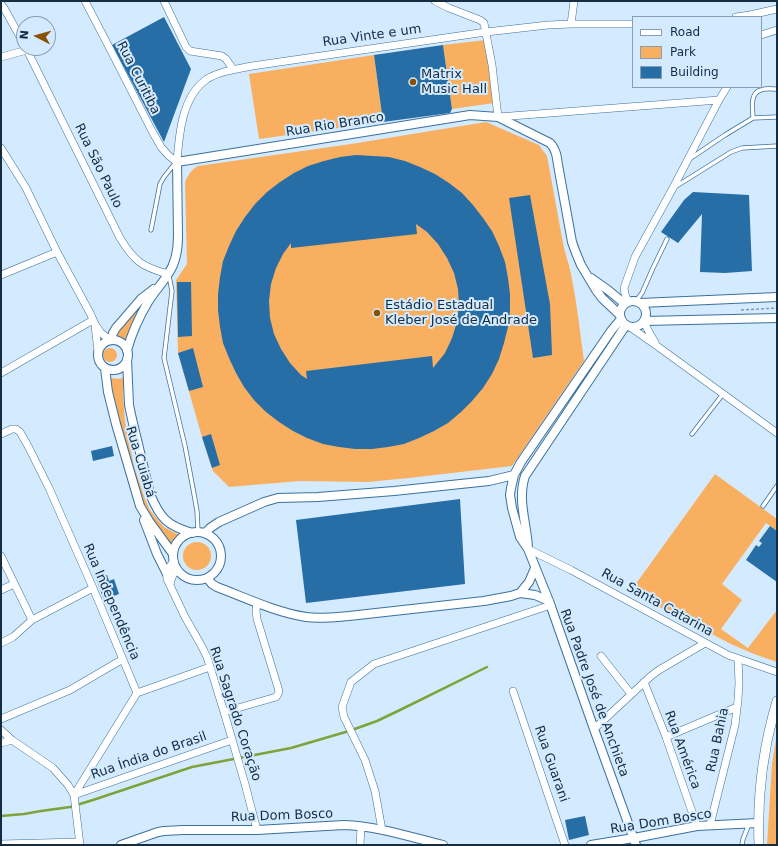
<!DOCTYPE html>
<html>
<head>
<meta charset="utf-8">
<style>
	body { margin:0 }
	#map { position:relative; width:778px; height:846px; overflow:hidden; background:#d3eaff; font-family:"DejaVu Sans",sans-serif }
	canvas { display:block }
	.frame { position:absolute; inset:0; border:2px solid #162d40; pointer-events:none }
	.legend { position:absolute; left:632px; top:16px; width:130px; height:72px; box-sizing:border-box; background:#d3eaff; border:1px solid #879eb3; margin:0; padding:5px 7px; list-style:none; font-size:12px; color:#162d40 }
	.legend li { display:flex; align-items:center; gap:8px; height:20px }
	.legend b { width:20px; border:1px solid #879eb3 }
	.north { position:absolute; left:16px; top:16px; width:40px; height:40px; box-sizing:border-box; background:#d3eaff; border:1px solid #879eb3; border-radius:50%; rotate:276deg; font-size:11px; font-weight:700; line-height:16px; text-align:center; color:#162d40 }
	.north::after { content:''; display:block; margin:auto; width:14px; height:18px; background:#895202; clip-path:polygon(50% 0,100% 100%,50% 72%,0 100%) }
</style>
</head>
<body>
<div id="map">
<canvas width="778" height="846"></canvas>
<div class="frame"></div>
<ul class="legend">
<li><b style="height:5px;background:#fff"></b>Road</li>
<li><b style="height:11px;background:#f9af60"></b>Park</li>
<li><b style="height:11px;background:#276ea6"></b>Building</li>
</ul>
<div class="north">N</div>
</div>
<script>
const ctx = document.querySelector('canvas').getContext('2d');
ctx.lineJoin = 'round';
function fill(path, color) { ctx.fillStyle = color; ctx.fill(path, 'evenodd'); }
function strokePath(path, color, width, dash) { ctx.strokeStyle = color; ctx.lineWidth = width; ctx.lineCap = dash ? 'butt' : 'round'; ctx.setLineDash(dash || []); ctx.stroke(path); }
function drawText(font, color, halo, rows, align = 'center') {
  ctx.font = font + ' "DejaVu Sans",sans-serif'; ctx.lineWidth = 4; ctx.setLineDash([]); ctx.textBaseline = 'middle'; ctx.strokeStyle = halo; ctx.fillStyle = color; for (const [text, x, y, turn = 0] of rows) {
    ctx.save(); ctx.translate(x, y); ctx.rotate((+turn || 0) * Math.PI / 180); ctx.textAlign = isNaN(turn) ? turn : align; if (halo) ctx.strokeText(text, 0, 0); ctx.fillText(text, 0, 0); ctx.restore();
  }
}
fill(new Path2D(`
	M486,40L494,103L452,109L443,45Z
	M374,55L383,122L259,139L249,74Z
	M486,122L539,145L547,156L563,243C565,254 569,263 571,274C577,303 580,332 584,361L512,466L409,478L367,482L300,481L229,487L213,471L212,468L202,437L178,353L176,280L187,264L185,182C188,175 192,169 198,166L351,144Z
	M144,299L125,344L118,338H113Z
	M103 355a7 7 0 1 1 14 0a7 7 0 1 1-14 0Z
	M109,377C114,379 118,379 124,378L123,395L125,422L134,466L145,499L150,510L157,519L164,527L179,535L172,544L157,530L145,510L123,435Z
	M715,474L777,519V531L766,523L722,584L742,600L721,629L748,648L777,610V662C761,657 746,651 731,644L630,592Z
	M183 556a14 14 0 1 1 28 0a14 14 0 1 1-28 0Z
	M777,734L776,845H767L772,764Z`), '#f9af60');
strokePath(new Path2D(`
	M1,816L24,814L41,811L70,807L93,800L192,767L291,748L349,731L377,721L400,710L487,667`), '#7ea338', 2.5);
fill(new Path2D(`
	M164,17L191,69L164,142L112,45Z
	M443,45L452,109L450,113L383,122L374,55Z
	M356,155L373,156L389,157L405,161L420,167L435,174L449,183L462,193L473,205L483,218L492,231L499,246L505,262L508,278L510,294V311L508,327L504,343L499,359L492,374L483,388L472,401L461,412L448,423L434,431L419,438L404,444L388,447L372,449H355L339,447L323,444L307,438L293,431L279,422L266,412L254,400L244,387L236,373L229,358L223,343L220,327L218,310V294L220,277L223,261L229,246L236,231L245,217L255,204L267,192L280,182L294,173L308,166L324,161L340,157ZM416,224L427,232L438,244L447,258L454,273L458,289L459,305L457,322L452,338L445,353L433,368L432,356L306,371L307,379L301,375L290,363L281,349L274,334L270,318L269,301L271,284L276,268L283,254L291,243V248L417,234Z
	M693,192L749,195L752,271L725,273L700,272L702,214L678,243L661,232L684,200Z
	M530,195L550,304L552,355L533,358L509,198Z
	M177,282H191L192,336L178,337Z
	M193,348L203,387L189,391L178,353Z
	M211,434L220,465L212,468L202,437Z
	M112,446L114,456L93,461L91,451Z
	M460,499L465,584L306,603L296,520Z
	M770,526L777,531V582L746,560L756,545L759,547L762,543L759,541Z
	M107,575L109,581L114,579L119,594L104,600L96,579Z
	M585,816L589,835L569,840L565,820Z`), '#276ea6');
const service = new Path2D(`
	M753,118C753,110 749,93 761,90C766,88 772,89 777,89
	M691,158L725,135L753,118L777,117
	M675,187L731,152L742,148L777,146
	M151,230L160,184L164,177L176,162
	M169,276L172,291L164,358L185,446L194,494L197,511L198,532
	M636,301L642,293L653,268L667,239
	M692,434L723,394
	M763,506L777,486
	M742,845L743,839L749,824`);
const minor = new Path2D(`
	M85,1L108,45L152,131L161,147L169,156L177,162C179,134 182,96 207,79C220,71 237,69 252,66L486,32L548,25L571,24H633
	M164,1L186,47L190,51L222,56L226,59L233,69
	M435,1L449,8L480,20L484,23L492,65L498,117L719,100
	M1,4L4,8L24,44
	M736,17L750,15L777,9
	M571,24L574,1
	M761,35L777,30
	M26,48L120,238C134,261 142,267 168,274
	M1,57L27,50
	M1,148L26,188L57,252L90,313L95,324L101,333L110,340
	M1,275L57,252
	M628,302L625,294L624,288L635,257L673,188L719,100L727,87
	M644,322L650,334L655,342
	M95,326L98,351
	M630,327L657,346L777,433
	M1,373L93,320
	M1,434L12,429H16L20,432L28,446L49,488L93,588L137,693
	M528,549L571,570L728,655L777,672
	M1,556L32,620
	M174,561C169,567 166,571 167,579L185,617L201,645L207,657L224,712L245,784L257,830
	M170,585C171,578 173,574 177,569
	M1,590L14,584
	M1,643L13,637L32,620L93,588
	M601,656L631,694
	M644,682L666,737L697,826
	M513,691L565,845
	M137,693L210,667
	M224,712L276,697L278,694L279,691L257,619L256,611L257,603
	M1,719L70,690L123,659
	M594,729L651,676L659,670L705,643
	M1,730L12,740L53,768L68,785L74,795L80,845
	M666,737L737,707
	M1,743L12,740
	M74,795L232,740
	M74,795L137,693
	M710,825L735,725L738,700L739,683L738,659
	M382,830L375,791L365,760L344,717L342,707L351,682L374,664L551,605
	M1,844L79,842
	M360,845L361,827`);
const tertiary = new Path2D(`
	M591,278L608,290L625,304
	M620 314a13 13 0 1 1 26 0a13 13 0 1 1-26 0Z
	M640,303L777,297
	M621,319L611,331L521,462L514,475L511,488L510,495L512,508L520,537L528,549L549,601L594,729L636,845
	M644,321L777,318
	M111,340L113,333L116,328L141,299L154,289
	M98 355a15 15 0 1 1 30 0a15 15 0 1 1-30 0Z
	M127,350C132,333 139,317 148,302C154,292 162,284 168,274C176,263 178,249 178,236L177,162L470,115L498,117L550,143C556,149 557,157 558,165L572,242L576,253L581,265L596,290L602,298L620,315
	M127,359L129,405L132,419L150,494C160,518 167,526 193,533
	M105,368L108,392L116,424L140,506L149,521L173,554
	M144,520L157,554L167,574
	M173 556a24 24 0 1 1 48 0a24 24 0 1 1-48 0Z
	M205,533L210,528L219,522L264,502L278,498L318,497L394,491L489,481L514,475
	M528,548C527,524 517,500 525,476L626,325
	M207,578L212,584L217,587C246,598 275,612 306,617C320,619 335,617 349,616L484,601L511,596L520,593L535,595L549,601
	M520,593L529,582L535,568
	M121,845L158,832L164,831L183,830H257L344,825C377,826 410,837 443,845
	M591,845L634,838L697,826L758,823`);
const secondary = new Path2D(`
	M759,845C757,797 763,748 777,701`);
strokePath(service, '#3b719f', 5);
strokePath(minor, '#3b719f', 8);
strokePath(tertiary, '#3b719f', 10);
strokePath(secondary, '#3b719f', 10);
strokePath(new Path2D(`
	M741,310L777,308`), '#839aae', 1.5, [3, 2]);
strokePath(service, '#fff', 3.5);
strokePath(minor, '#fff', 7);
strokePath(tertiary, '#fff', 8);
strokePath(secondary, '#fff', 9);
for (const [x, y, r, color] of [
	[413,82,4,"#895202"],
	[377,313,4,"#895202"]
]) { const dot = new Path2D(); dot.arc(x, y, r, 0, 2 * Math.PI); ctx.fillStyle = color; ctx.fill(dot); strokePath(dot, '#d3eaff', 1.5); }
drawText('13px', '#162d40', '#d3eaff', [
	["Rua Vinte e um",372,36,-8],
	["Rua Curitiba",138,78,63],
	["Rua Rio Branco",335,125,-9],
	["Rua São Paulo",98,166,64],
	["Rua Cuiabá",140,462,73],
	["Rua Independência",111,602,67],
	["Rua Santa Catarina",657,603,29],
	["Rua Padre José de Anchieta",594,693,70],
	["Rua Sagrado Coração",235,714,72],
	["Rua Bahia",718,740,-78],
	["Rua América",682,750,70],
	["Rua Índia do Brasil",149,756,-19],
	["Rua Guarani",551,764,71],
	["Rua Dom Bosco",282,816,-2],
	["Rua Dom Bosco",661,822,-9]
]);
drawText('13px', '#162d40', '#d3eaff', [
	["Matrix",421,75],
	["Music Hall",421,90],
	["Estádio Estadual",385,306],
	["Kleber José de Andrade",385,321]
], 'left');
</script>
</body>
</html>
